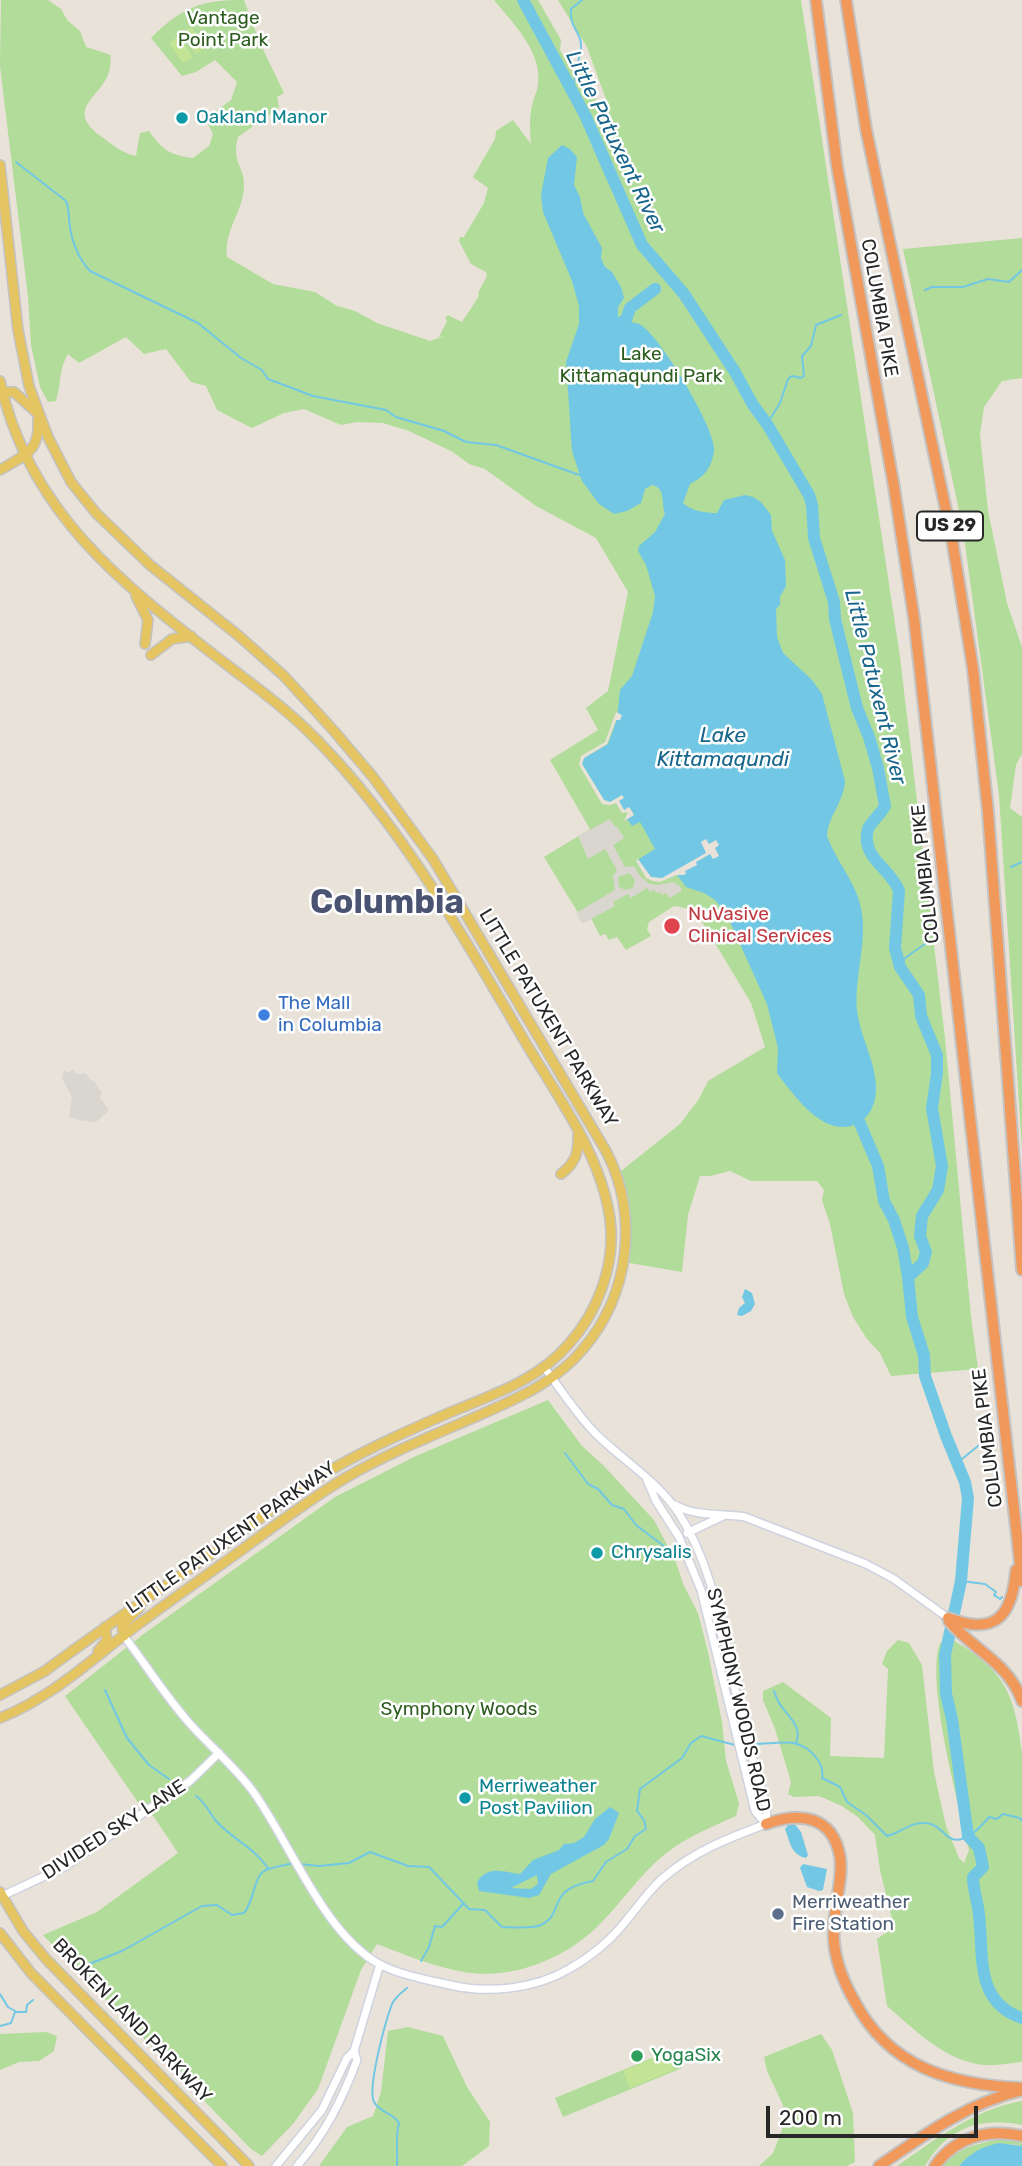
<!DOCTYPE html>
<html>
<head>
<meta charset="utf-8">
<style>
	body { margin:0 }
	#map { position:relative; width:1022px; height:2166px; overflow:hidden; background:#e9e2d9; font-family:Rubik,sans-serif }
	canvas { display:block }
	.scale { position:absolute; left:766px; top:2106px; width:212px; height:32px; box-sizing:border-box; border:4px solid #272727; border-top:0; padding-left:9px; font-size:21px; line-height:24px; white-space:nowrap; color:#272727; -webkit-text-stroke:5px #fff; paint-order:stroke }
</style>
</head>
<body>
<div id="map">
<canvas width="1022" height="2166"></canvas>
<div class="scale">200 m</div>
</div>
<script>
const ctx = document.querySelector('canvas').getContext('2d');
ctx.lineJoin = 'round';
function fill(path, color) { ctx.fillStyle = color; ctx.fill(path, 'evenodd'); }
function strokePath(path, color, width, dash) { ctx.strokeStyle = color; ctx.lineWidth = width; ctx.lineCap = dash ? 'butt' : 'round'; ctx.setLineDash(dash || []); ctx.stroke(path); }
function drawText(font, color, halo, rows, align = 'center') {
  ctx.font = font + ' Rubik,sans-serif'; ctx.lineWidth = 5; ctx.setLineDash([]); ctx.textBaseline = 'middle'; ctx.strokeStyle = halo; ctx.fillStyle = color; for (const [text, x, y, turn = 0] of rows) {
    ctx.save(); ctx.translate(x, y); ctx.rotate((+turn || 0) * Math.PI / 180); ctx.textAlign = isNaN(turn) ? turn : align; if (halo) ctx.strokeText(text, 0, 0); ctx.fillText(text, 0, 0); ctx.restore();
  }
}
fill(new Path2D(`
	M1,0H48L61,9L67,20L80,31L86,47L111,55C110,60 111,67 109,72C101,98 63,109 102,137C113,145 122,153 136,156L140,133L149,131C162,150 170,155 193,158L209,146L213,134L207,122L212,114L231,100L237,82L215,60L196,72L182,76L151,38C182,7 201,0 244,0L259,41L284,93L277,97L279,108L238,137C231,163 245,167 244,186C243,213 224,229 227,257L273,284L315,292L337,306L355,311L377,323L430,341L444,336L439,337L447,321L445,318L448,315L462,322L479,296L478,293L487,276L486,272L471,264L459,241L460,237H464L484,203L488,188L473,177L495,139L496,131L513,120L531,144C530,131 529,119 532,106C533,99 537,92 538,85C543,53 513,23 494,0H538L561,40L560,50L570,67L582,71L588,78L596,101L607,102L587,47L558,0H801L900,657L945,1038L971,1317L978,1369L891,1376L880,1353L867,1339L853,1317L844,1294L830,1224L822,1200L824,1190L817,1181H751L730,1171L710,1176H700L688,1215L682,1272L624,1262L621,1171L680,1124L699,1099L708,1081L765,1047L751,1003L695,910L674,906L649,922L647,929L651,936L626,950L617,937L609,940L605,934L600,936L592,920L577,911L544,857L590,829L550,760L598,730L586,708L608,691L628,592L596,538L536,506L485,469L469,464L453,452L409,431L383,423L357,422L341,425L304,409L284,413L252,428L217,410L206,386L191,382L166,349L144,354L126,337L79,363L68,354C58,372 62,381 56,401L48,402L40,387L31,345L28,297L0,66Z
	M1022,238V378L1002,381L984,407L980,434L988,511L1007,603L1022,647V754L1016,765L1010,808L1022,817V1150L999,795L963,529L903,249Z
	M548,1400L582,1446L603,1465L654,1520L676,1562L683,1584L698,1613L708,1652L722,1722L726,1761L739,1803L736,1816C712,1827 686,1837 665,1854C639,1875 621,1904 596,1928C562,1960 511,1980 464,1972C434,1967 406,1955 377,1944L361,1970L318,2089L293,2124L262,2156L251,2149L43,1935L97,1912L178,1853L154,1817L139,1804L65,1696L145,1633L335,1497L416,1456Z
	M898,1640L909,1643L922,1665L934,1772L946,1826L959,1858L964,1863L969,1850C959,1806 925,1682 940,1643L953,1640C1005,1671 1015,1694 1022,1753V2062C1010,2063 996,2066 984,2065C945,2061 915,2030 887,2006L877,1939L894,1927L880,1870L875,1835L858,1817L842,1806L819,1796L794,1797L788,1794L791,1782L775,1729L763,1700V1691L783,1682L831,1718L830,1756L884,1758L888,1669L882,1664L887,1651Z
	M408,2027L443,2036L467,2087L490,2122L489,2146L462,2166H319L347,2127L373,2116L381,2092L388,2031Z
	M46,2032L57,2036L54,2051L39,2061L19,2062L0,2070V2034Z
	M821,2034L832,2050L853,2113L855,2162L847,2166H759L773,2153L782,2130L783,2105L767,2071L764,2057Z
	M674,2049L682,2068L563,2117L555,2098Z
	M1022,2101V2125C980,2116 947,2128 925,2166H897C936,2139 975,2109 1022,2101Z
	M1001,2139L1022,2142V2146C996,2140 976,2147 959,2166H942C957,2148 979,2143 1001,2139Z`), '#b1dc99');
fill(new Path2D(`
	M191,27L205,48L196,54L181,34Z
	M178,36L193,57L183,63L169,43Z
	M667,2053L674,2070L630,2088L623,2071Z`), '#c3e395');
fill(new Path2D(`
	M610,819L615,827L617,826L624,838L613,845L625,867L634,866L640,876L650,884L657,885L673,882L679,885L682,891L669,898L666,893L662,895L660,892L656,893L654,890L650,892L647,888L631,898L628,894L613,902L615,906L582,924L576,913L615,890L613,876L617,870L605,849L588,859L578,836ZM629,873L635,880L633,888L625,890L619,887L618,877Z
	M64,1070L68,1073L73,1070L76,1074L86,1073L90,1080L94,1081L102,1093L100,1098L109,1110L96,1122L79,1120L69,1117L72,1097L62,1078Z`), '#d9d5cf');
fill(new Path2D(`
	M562,145L570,149L577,157L574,185L580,197L583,213L602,248L601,258L605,267L612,272L621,287L624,298L618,307V324C624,323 632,321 639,324C657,331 717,430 714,451C711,469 705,476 690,484L683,503C692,511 705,513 717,513L724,500L745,495L753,497L761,502L771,515L772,531L785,560L786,586L780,597V605L776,609L777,637L783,653L812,680L822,694L845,781C844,802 828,816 827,836C836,861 856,882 861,908C868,942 854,976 857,1010C860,1037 876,1062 876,1088C876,1101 872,1114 861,1121C828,1144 794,1096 777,1073L778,1048L767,1004L727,915L715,900L704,893L686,887L677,875C654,885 648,883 636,861L655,849L640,822L632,826L627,819L634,815L630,808L624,810L619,801L622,796L610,802L604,800L582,764L584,758L608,744L617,719L620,690L632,676L653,612L655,596L646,565L638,551L639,546L655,532L665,514C661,503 666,488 652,485L645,489L641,503L627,511L614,514L599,504L582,481L572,451L566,362L579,324V306L572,281L543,212L541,195L548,158Z
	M745,1289L752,1293L755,1304L751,1311L742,1316L737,1315L739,1308L745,1303L742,1297Z
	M610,1807L619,1813L609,1839L604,1845L551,1874L539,1895L529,1898L479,1891L477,1882C489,1864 505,1873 520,1874L533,1860L559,1850L564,1844L574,1843L584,1837L595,1819ZM537,1875L538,1884L531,1889L511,1888Z
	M794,1823L801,1832L808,1855L806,1858C791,1855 790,1842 785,1829L789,1824Z
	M803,1864L827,1869L823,1890L819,1891L807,1887L800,1868Z
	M999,2143L1022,2146V2166H959C971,2152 982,2147 999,2143Z`), '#72c8e4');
fill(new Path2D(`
	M616,712L622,715L620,720H616L607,744L584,758L582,764L604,800L610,802L622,795L624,798L619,801L624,810L629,807L634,815L624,821L628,812L622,813L616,803L610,805L602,804L579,765L581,756L605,742Z
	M706,839L709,844L716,840L719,845L715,848L719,856L713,859L710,854L696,862L697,865L685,871L686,874L683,875H677L660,882L653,881L646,878L636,861L638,859L651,877L662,878L706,853L701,842Z`), '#e9e2d9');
strokePath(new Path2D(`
	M572,91C575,85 574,82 575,75C576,62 585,50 579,36C574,26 570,22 571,9L582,0
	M16,162L66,201C69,208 68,211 69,218C70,237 77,257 90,271L198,323L241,358L262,370L268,379L313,396L386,410L396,417L444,431L466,442L496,445L582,476
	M925,290L932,287H963L988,279L1009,282L1022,270
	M767,424L780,403L788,379L792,376L801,378L804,376L802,356L811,346L816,325L841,315
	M1011,867L1022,862
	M900,967L905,958L932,939
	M565,1453L588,1484L598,1489L612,1505L624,1509L636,1525L673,1553
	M957,1463L988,1438
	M961,1581L985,1584L996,1592L994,1595L1000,1599L1002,1597
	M105,1690L127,1738L149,1765L169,1779
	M774,1691C776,1696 778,1703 782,1707C791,1720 802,1726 796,1744
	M751,1744C765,1745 784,1740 797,1744C811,1748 825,1764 822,1778L840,1787L847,1802L866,1815L887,1836C899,1834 910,1822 924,1823C934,1823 940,1829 947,1836C962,1848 980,1828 989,1817L997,1819L1003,1814L1020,1818L1022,1821
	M196,1796C206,1803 209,1813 217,1822C234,1840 253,1847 268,1868
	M299,1864L319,1866L349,1863L370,1852L408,1866L429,1867L469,1909L485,1910L502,1927C512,1927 533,1929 541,1925C566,1913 544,1890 593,1881L606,1862L627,1849L635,1836L646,1829L644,1820L637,1811L640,1789L682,1758L691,1743L701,1736L735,1745
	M421,1961L429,1947L435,1926L442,1927L463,1904
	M84,1966L122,1951L202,1906L217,1905L232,1915L244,1913C254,1902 254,1874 266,1870C273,1867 286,1865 293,1863
	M0,1994L8,2007L15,2011
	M0,2026L11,2023L15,2012H26L27,2005L33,2000
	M397,2166C398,2150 395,2138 399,2123C393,2113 379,2112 374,2102C367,2087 386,2020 392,2004C396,1996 401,1993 407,1988`), '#72c8e4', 2);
strokePath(new Path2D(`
	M523,0L585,115L642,245L684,294L735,372L753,405L767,424L809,495L812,505L814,538L834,602L835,619L857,708L869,737L878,768L885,806C881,814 870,823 868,829C860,858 891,868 899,891L895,948L900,967L919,995L921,1016L937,1055V1073L932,1108L942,1166L938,1190L922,1216L920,1236L926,1252L923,1263L908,1277L912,1317L924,1355L925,1376L946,1436L965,1482L968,1498L961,1581L945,1655L946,1694L952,1719L968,1836L979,1848L983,1867L973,1877C973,1890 978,1902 979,1915C984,1954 974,2002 1022,2018
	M623,339L617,324L626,320L630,308L655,289
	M853,1107L878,1166L884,1201L894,1220L903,1248L908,1277`), '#72c8e4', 12);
const minor = new Path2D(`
	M544,1367C561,1390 577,1415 597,1435C624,1461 657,1481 678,1512C713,1566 721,1627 735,1689C745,1729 755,1769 767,1808L766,1824
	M647,1480L656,1501L679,1537L701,1590L755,1811L766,1824
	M675,1505C696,1517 721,1513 745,1517L866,1564L894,1579L948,1618
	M687,1533L723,1516
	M710,1601L723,1639
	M124,1636C146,1665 166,1697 191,1725C211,1747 234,1766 252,1790C290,1842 323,1933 379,1964C400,1975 428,1980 450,1985C488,1994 535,1989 569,1969C590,1957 610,1941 625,1922C638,1907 649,1890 663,1878C694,1851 729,1838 766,1824
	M2,1896L64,1867L190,1781L219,1753
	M276,2166L322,2110L347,2058L354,2051L380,1964
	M297,2166C325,2134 342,2100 357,2060L354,2051`);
const major = new Path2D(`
	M0,165L18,330L29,386L48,437L71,482L96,513L150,565L239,636L284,676L334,731L373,777L433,859L606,1151C639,1215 630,1294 583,1349C557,1381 518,1398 482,1414C437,1434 390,1452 347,1477C311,1498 277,1524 243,1549C208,1574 174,1598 140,1623C94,1657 53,1697 0,1718
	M0,381C29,517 131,591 235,671C264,693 292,714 318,741C403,828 463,936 524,1040C557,1096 601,1154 610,1219C616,1264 598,1312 568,1345C538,1380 492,1395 451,1412C412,1429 373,1446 336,1467C296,1490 261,1518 224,1545C164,1587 104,1627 45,1671L0,1695
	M0,392H14L36,412
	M0,470C26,454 40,452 38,419
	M136,596L148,620L145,644
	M151,655L172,639L191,636
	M561,1174C575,1163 579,1153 578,1135
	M124,1636L122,1626L140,1607
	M98,1651L107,1640L105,1627
	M0,1892L23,1931L46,1959L249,2166
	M0,1933L31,1973L222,2166`);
const highway = new Path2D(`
	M816,0L837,166L894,487L914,618L1022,1581
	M846,0L866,129L952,539L973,669L988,812L1022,1270
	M948,1618C995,1636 1012,1617 1016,1570
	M949,1621C973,1650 1009,1663 1022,1701
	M766,1824C799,1812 833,1815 840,1857C844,1880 831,1915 834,1942C836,1964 844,1983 855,2002C890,2068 952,2085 1022,2088
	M879,2166C924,2135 966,2104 1019,2091
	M935,2166C955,2137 989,2128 1022,2136`);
strokePath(minor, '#cfd2df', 10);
strokePath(major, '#c3c3c3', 12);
strokePath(highway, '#c3c3c3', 14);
strokePath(minor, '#fff', 7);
strokePath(major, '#e5c462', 9);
strokePath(highway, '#f1995b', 10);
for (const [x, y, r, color] of [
	[182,118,7,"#0f9aa8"],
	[672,926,9,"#e0444e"],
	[264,1015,7,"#3f7fe0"],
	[597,1553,7,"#0f9aa8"],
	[465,1798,7,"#0f9aa8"],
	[778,1914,7,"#5c6f8a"],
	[637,2056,7,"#2e9e5b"]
]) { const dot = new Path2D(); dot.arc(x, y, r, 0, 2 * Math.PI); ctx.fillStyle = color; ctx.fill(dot); strokePath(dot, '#fff', 2.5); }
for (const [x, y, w] of [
	[950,526,66]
]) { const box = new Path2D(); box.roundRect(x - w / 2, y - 14.5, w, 29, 5); ctx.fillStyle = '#fff'; ctx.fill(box); strokePath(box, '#272727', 2); }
drawText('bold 18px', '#272727', null, [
	["US 29",950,526]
]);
drawText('19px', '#2c5d1e', '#fff', [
	["Vantage",223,19],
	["Point Park",223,41],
	["Lake",641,355],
	["Kittamaqundi Park",641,377],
	["Symphony Woods",459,1710]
]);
drawText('19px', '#0d838f', '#fff', [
	["Oakland Manor",196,118],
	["Chrysalis",611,1553],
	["Merriweather",479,1787],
	["Post Pavilion",479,1809]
], 'left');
drawText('19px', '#272727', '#fff', [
	["COLUMBIA PIKE",879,308,80],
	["COLUMBIA PIKE",926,874,-96],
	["LITTLE PATUXENT PARKWAY",548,1018,59],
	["COLUMBIA PIKE",988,1438,-97],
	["LITTLE PATUXENT PARKWAY",231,1538,-35],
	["SYMPHONY WOODS ROAD",738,1700,77],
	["DIVIDED SKY LANE",114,1830,-33],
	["BROKEN LAND PARKWAY",132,2021,46]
]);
drawText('19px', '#be3a42', '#fff', [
	["NuVasive",688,915],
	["Clinical Services",688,937]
], 'left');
drawText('19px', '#366cbe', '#fff', [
	["The Mall",278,1004],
	["in Columbia",278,1026]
], 'left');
drawText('19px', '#4e5e75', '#fff', [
	["Merriweather",792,1903],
	["Fire Station",792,1925]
], 'left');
drawText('19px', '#27864d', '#fff', [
	["YogaSix",651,2056]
], 'left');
drawText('italic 21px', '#17658b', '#fff', [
	["Little Patuxent River",615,142,64],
	["Little Patuxent River",875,687,76],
	["Lake",723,736],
	["Kittamaqundi",723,760]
]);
drawText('bold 33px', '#4b5373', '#fff', [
	["Columbia",387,903]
]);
</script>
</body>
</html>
